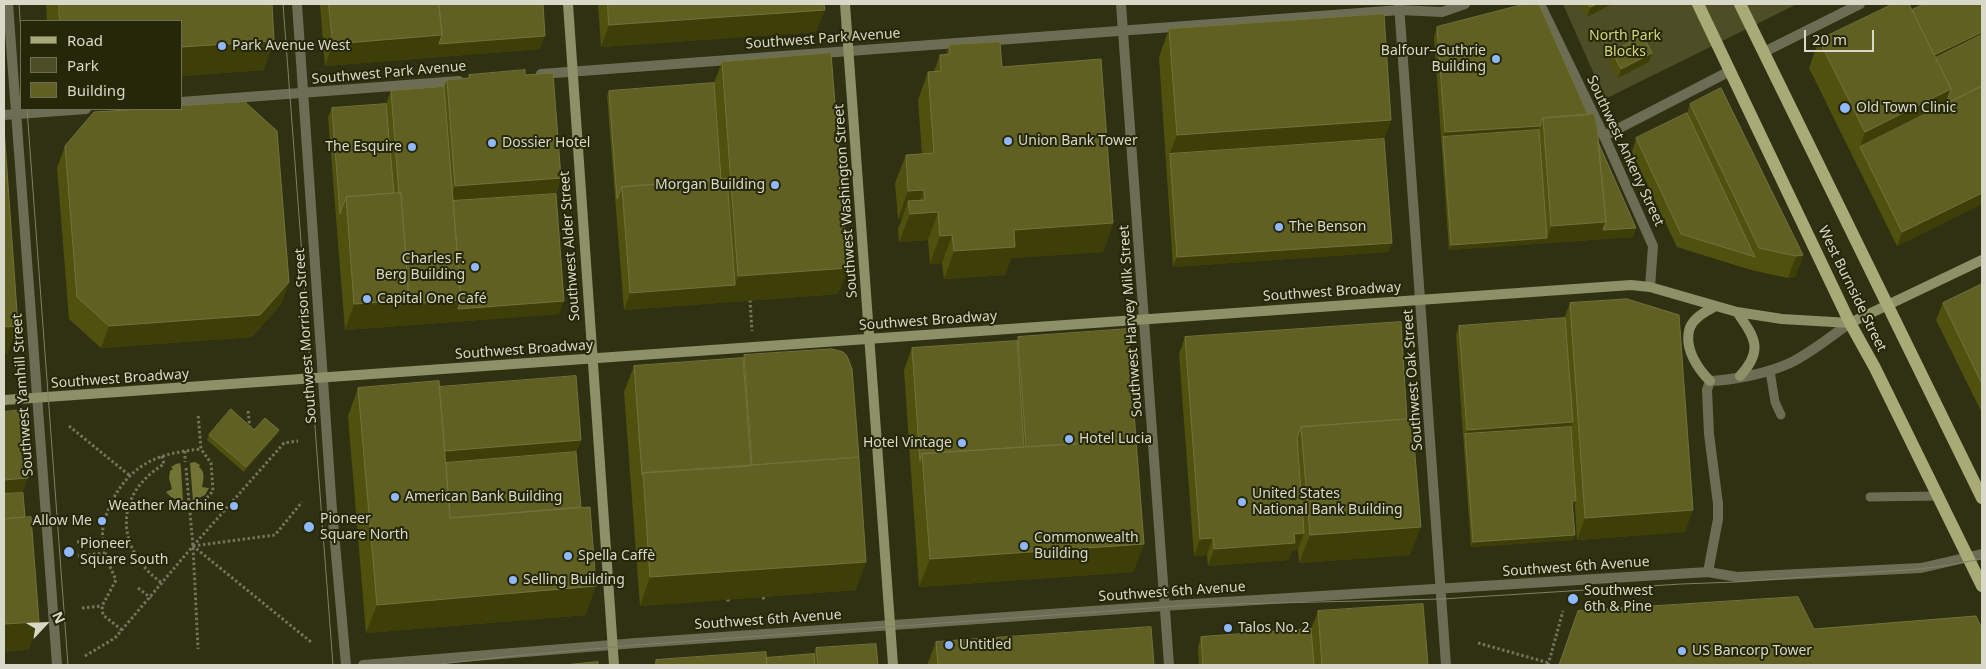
<!DOCTYPE html>
<html>
<head>
<meta charset="utf-8">
<style>
	body { margin:0 }
	#map { position:relative; width:1986px; height:669px; overflow:hidden; background:#303113; font-family:"Noto Sans",sans-serif }
	canvas { display:block }
	.frame { position:absolute; inset:0; border:5px solid #d8d9c8; pointer-events:none }
	.legend { position:absolute; left:20px; top:20px; width:162px; height:90px; box-sizing:border-box; background:#262709; border:1px solid #6d6e55; margin:0; padding:6px 9px; list-style:none; font-size:15px; color:#d8d9c8 }
	.legend li { display:flex; align-items:center; gap:10px; height:25px }
	.legend b { width:25px; border:1px solid #6d6e55 }
	.north { position:absolute; left:20px; top:599px; width:50px; height:50px; -webkit-text-stroke:4px #262709; paint-order:stroke; rotate:65deg; font-size:14px; font-weight:700; line-height:20px; text-align:center; color:#d8d9c8 }
	.north::after { content:''; display:block; margin:auto; width:18px; height:22px; background:#d8d9c8; clip-path:polygon(50% 0,100% 100%,50% 72%,0 100%) }
	.scale { position:absolute; left:1804px; top:30px; width:70px; height:22px; box-sizing:border-box; border:2px solid #d8d9c8; border-top:0; padding-left:6px; font-size:15px; line-height:18px; white-space:nowrap; color:#d8d9c8; -webkit-text-stroke:4px #262709; paint-order:stroke }
</style>
</head>
<body>
<div id="map">
<canvas width="1986" height="669"></canvas>
<div class="frame"></div>
<ul class="legend">
<li><b style="height:6px;background:#a8ab76"></b>Road</li>
<li><b style="height:14px;background:#4d4e26"></b>Park</li>
<li><b style="height:14px;background:#5f6022"></b>Building</li>
</ul>
<div class="north">N</div>
<div class="scale">20 m</div>
</div>
<script>
const ctx = document.querySelector('canvas').getContext('2d');
ctx.lineJoin = 'round';
function fill(path, color) { ctx.fillStyle = color; ctx.fill(path, 'evenodd'); }
function strokePath(path, color, width, dash) { ctx.strokeStyle = color; ctx.lineWidth = width; ctx.lineCap = dash ? 'butt' : 'round'; ctx.setLineDash(dash || []); ctx.stroke(path); }
function drawText(font, color, halo, rows, align = 'center') {
  ctx.font = font + ' "Noto Sans",sans-serif'; ctx.lineWidth = 4; ctx.setLineDash([]); ctx.textBaseline = 'middle'; ctx.strokeStyle = halo; ctx.fillStyle = color; for (const [text, x, y, turn = 0] of rows) {
    ctx.save(); ctx.translate(x, y); ctx.rotate((+turn || 0) * Math.PI / 180); ctx.textAlign = isNaN(turn) ? turn : align; if (halo) ctx.strokeText(text, 0, 0); ctx.fillText(text, 0, 0); ctx.restore();
  }
}
fill(new Path2D(`
	M1563,4H1797L1605,99Z`), '#4d4e26');
fill(new Path2D(`
	M195,462L200,465L199,467C205,472 204,477 202,487L209,488L205,495L193,501L190,463Z
	M180,463L181,468L183,502L171,497L166,492L172,489L169,478L170,471L173,469L171,467L176,464Z`), '#727436');
strokePath(new Path2D(`
	M750,300L752,331
	M248,411L250,429
	M69,426L129,475
	M185,451V462
	M162,456L164,464C112,496 116,550 163,584
	M186,468L193,546L198,649
	M190,508L204,501L213,491L211,463L201,449L198,414
	M77,542L103,540
	M193,546L284,443L298,441
	M193,546L275,535L302,502
	M78,556L105,553
	M138,588L151,598
	M763,597L764,600
	M728,599V603
	M82,608L102,606
	M122,630L103,615L102,606L116,580C110,567 104,554 103,540C101,527 106,515 111,503C131,463 159,453 201,449
	M1478,643L1549,663
	M85,656L115,638L193,546L311,642
	M1548,665L1563,611`), '#74755d', 3, [2.5, 2.5]);
strokePath(new Path2D(`
	M1770,371L1775,402L1781,415
	M1870,497L1938,496`), '#6c6d54', 9);
strokePath(new Path2D(`
	M1540,4L1604,136
	M1400,10L1442,12L1465,4`), '#6c6d54', 10);
strokePath(new Path2D(`
	M8,4L57,665
	M297,4L332,510L346,665
	M1764,52L1860,4
	M541,74L1400,10
	M181,102L459,81
	M4,115L86,109
	M1650,287L1653,246L1604,136L1730,71`), '#6c6d54', 10);
strokePath(new Path2D(`
	M1121,4L1169,665
	M1399,4L1446,665
	M1708,572L1718,519V504L1709,434L1707,390L1710,381C1734,380 1770,373 1792,362C1812,352 1831,336 1850,323
	M363,665L637,643L1192,604L1708,572L1737,577L1921,568L1982,554`), '#6c6d54', 10);
strokePath(new Path2D(`
	M568,4L614,665
	M845,4L893,665
	M1737,312C1755,338 1764,350 1740,376
	M1710,381C1697,368 1685,349 1689,331C1691,319 1705,312 1714,307
	M4,400L1631,285L1650,287L1737,312L1782,319L1850,323L1982,260`), '#8e9068', 10);
strokePath(new Path2D(`
	M1698,4L1850,323L1875,368L1982,586
	M1740,4L1982,498`), '#a8ab76', 12);
strokePath(new Path2D(`
	M19,4L21,33
	M283,4L333,665
	M27,109L68,665
	M432,665L503,657L637,645L1192,605L1442,599L1681,584L1736,582L1919,569L1943,566L1982,559`), '#7f8068', 1);
fill(new Path2D(`
	M46,4H272L264,70L181,76V21H47Z
	M320,4H543L540,49L325,66Z
	M598,4H824L816,32L601,47Z
	M1580,4H1612L1587,17Z
	M1437,27L1598,142L1636,228L1633,237L1449,250L1434,37Z
	M1169,29L1391,120L1384,139L1392,243L1388,252L1173,267L1159,57Z
	M1819,40L1982,204L1897,246L1809,68Z
	M949,45L1002,67L1113,223L1103,252L1011,258L1005,275L944,279L942,263L930,264L928,240L899,242L898,229L902,219H898L895,183L906,155L922,154L918,100L928,72L934,71L940,55H946Z
	M1612,52L1649,62L1618,78L1609,61Z
	M722,62L848,268L838,294L624,310L607,96L609,91L714,83Z
	M469,75H525L561,178L556,194L559,314L345,330L328,117L332,108L386,104L391,91L444,87L447,80L468,78Z
	M1690,104L1803,255L1795,277L1788,278L1751,270L1677,247L1632,152L1636,138L1687,113Z
	M65,146L289,282L281,304L252,337L101,348L69,319L57,168Z
	M1982,284V413L1936,320L1943,303Z
	M1570,303L1685,532L1577,540L1575,506H1573V540L1471,547L1456,335L1459,326L1564,319Z
	M1401,322L1410,555L1299,563L1298,550L1292,551L1288,560L1208,566L1207,555L1194,556L1179,354L1185,337Z
	M1018,337L1144,544L1133,572L919,587L904,370L912,348L1017,341Z
	M744,355L856,590L640,606L624,392L634,366L743,358Z
	M439,387L581,440L576,452L586,615L366,633L348,416L358,388Z
	M254,430H279L277,434L244,472L207,440L209,435Z
	M1318,611L1428,665H1199L1198,647L1201,637L1311,629Z
	M936,642L1154,665H927Z
	M816,648L878,665H654L656,660L766,658L814,654Z`), '#50510e');
fill(new Path2D(`
	M1597,4H1612L1587,17L1590,7Z
	M825,10L816,32L601,47L609,25Z
	M1982,32V39L1921,70V62Z
	M442,35L545,36L540,49L325,66L333,44Z
	M274,41L264,70L181,76V47Z
	M1652,53L1649,62L1618,78L1621,69Z
	M1951,89L1942,113L1860,147L1865,132Z
	M1391,120L1381,148L1170,154L1166,163L1177,135Z
	M1540,126L1537,135L1443,137L1442,142L1445,132Z
	M561,178L551,207L449,202L455,186Z
	M924,190L915,213L938,212L928,240L899,242L910,214L908,201L902,219H898L908,191Z
	M1982,193V204L1897,246L1902,232Z
	M1606,222L1636,228L1633,237L1449,250L1451,245L1547,238L1551,226Z
	M1113,223L1103,252L1011,258L1005,275L944,279L954,251L1014,230Z
	M952,235L942,263L930,264L940,236Z
	M1392,243L1388,252L1173,267L1177,257Z
	M1803,255L1795,277L1788,278L1796,256Z
	M848,268L838,294L624,310L630,293L735,285L738,276Z
	M289,282L281,304L252,337L101,348L109,326Z
	M409,300H461L564,301L559,314L345,330L354,304Z
	M18,326L7,355H4V327Z
	M1573,422L1569,431L1465,434L1467,430Z
	M279,430L277,434L244,472L246,467Z
	M581,440L573,462L438,473L442,451Z
	M28,478L18,506L4,507V480Z
	M1572,501H1576L1575,506H1570Z
	M1693,510L1685,532L1577,540L1585,518Z
	M1421,527L1410,555L1299,563L1310,535Z
	M1304,533L1298,550L1292,551L1288,560L1208,566L1214,549L1294,534Z
	M1575,535L1573,540L1471,547L1473,542Z
	M1213,538L1207,555L1194,556L1200,539Z
	M1144,544L1133,572L919,587L930,559Z
	M866,562L856,590L640,606L650,577Z
	M596,586L586,615L366,633L377,605Z
	M39,622L29,650L4,652V624Z`), '#3d3e08');
const building = new Path2D(`
	M59,4H272L274,41L181,47V21H60Z
	M329,4H439L442,35L333,44Z
	M439,4H543L545,36L439,44L442,35Z
	M608,4H824L825,10L609,25Z
	M1525,4H1539L1588,115L1543,118L1540,126L1445,132L1437,27Z
	M1588,4H1597L1590,7Z
	M1893,4H1909L1951,89L1865,132L1819,40Z
	M1924,4H1982V32L1934,55L1912,10Z
	M1384,14L1391,120L1177,135L1169,29Z
	M1982,35V86L1946,104L1951,89L1936,58Z
	M1643,36L1652,53L1621,69L1612,52Z
	M1000,42L1002,67L1101,59L1113,223L1014,230L1015,247L954,251L952,235L940,236L938,212L910,214L908,201L925,200L924,190L908,191L906,155L934,153L928,72L941,71L940,55L950,54L949,45Z
	M831,53L848,268L738,276L722,62Z
	M525,70V75L553,73L561,178L455,186L447,80L470,78L469,75Z
	M714,83L721,179L622,187L617,199L609,91Z
	M1982,86V193L1902,232L1860,147Z
	M444,87L461,300L408,304L409,300L401,193H399L391,91Z
	M1721,88L1803,255L1796,256L1759,248L1690,104Z
	M245,102L277,131L289,282L260,315L109,326L77,297L65,146L94,112L145,109H181V106Z
	M386,104L394,193L346,197L340,214L332,108Z
	M1687,113L1755,257L1681,234L1636,138Z
	M1594,114L1597,125L1606,222L1551,226L1543,118Z
	M4,128L18,326L4,327Z
	M1539,130L1547,238L1451,245L1443,137Z
	M1384,139L1392,243L1177,257L1170,154Z
	M1598,142L1636,228L1603,230L1606,222Z
	M727,179L735,285L630,293L622,187Z
	M401,193L409,300L354,304L346,197Z
	M556,194L564,301L458,309L461,300L453,201Z
	M1982,284V384L1943,303Z
	M1627,299L1679,315L1693,510L1585,518L1570,303Z
	M1565,318L1573,422L1467,430L1459,326Z
	M1401,322L1407,419L1301,427L1297,438L1304,533L1294,534L1295,543L1214,549L1213,538L1200,539L1185,337Z
	M1128,329L1136,440L1026,447L1018,337Z
	M1017,341L1024,447L922,454L920,461L912,348Z
	M832,349L843,352L847,356L852,369L859,457L752,465L744,355Z
	M743,358L751,466L643,473L642,475L634,366Z
	M576,376L581,440L445,451L439,387Z
	M439,381L450,518L590,507L596,586L377,605L358,388Z
	M231,409L254,430L265,418L279,430L246,467L209,435Z
	M23,410L28,478L4,480V412Z
	M1412,419L1421,527L1310,535L1301,427Z
	M1571,427L1576,501H1572L1575,535L1473,542L1465,434Z
	M1136,440L1144,544L930,559L922,454Z
	M576,452L581,507L450,518L446,463Z
	M859,458L866,562L650,577L643,473Z
	M23,493L25,517L4,519V494Z
	M31,517L39,622L4,624V519Z
	M1798,597L1814,629L1976,616L1982,629V665H1559L1578,611Z
	M1423,604L1428,665H1322L1318,611Z
	M1151,627L1154,665H938L936,642Z
	M1311,629L1314,665H1203L1201,637Z
	M876,644L878,665H818L816,648Z
	M766,652L767,665H656V660Z
	M814,654L815,665H767L766,658Z
	M598,662V665H565Z`);
fill(building, '#5f6022');
strokePath(building, '#72733c', 1);
for (const [x, y, r, color] of [
	[222,46,5,"#90b8fd"],
	[1496,59,5,"#90b8fd"],
	[1845,108,6,"#90b8fd"],
	[1008,141,5,"#90b8fd"],
	[492,143,5,"#90b8fd"],
	[412,147,5,"#90b8fd"],
	[775,185,5,"#90b8fd"],
	[1279,227,5,"#90b8fd"],
	[475,267,5,"#90b8fd"],
	[367,299,5,"#90b8fd"],
	[1069,439,5,"#90b8fd"],
	[962,443,5,"#90b8fd"],
	[395,497,5,"#90b8fd"],
	[1242,502,5,"#90b8fd"],
	[234,506,5,"#90b8fd"],
	[102,521,5,"#90b8fd"],
	[309,527,6,"#90b8fd"],
	[1024,546,5,"#90b8fd"],
	[69,552,6,"#90b8fd"],
	[568,556,5,"#90b8fd"],
	[513,580,5,"#90b8fd"],
	[1573,599,6,"#90b8fd"],
	[1228,628,5,"#90b8fd"],
	[949,645,5,"#90b8fd"],
	[1682,651,5,"#90b8fd"]
]) { const dot = new Path2D(); dot.arc(x, y, r, 0, 2 * Math.PI); ctx.fillStyle = color; ctx.fill(dot); strokePath(dot, '#262709', 2); }
drawText('14px', '#d4d77c', '#262709', [
	["North Park",1625,36],
	["Blocks",1625,52]
]);
drawText('14px', '#d8d9c8', '#262709', [
	["Southwest Park Avenue",823,39,-4],
	["Southwest Park Avenue",389,73,-5],
	["Southwest Ankeny Street",1625,151,65],
	["Southwest Washington Street",846,201,-94],
	["Southwest Alder Street",570,246,-94],
	["West Burnside Street",1852,289,64],
	["Southwest Broadway",1332,292,-4],
	["Southwest Broadway",928,321,-4],
	["Southwest Harvey Milk Street",1131,321,-94],
	["Southwest Morrison Street",306,336,-94],
	["Southwest Broadway",524,350,-4],
	["Southwest Broadway",120,379,-4],
	["Southwest Oak Street",1413,380,-94],
	["Southwest Yamhill Street",23,395,-94],
	["Southwest 6th Avenue",1576,567,-4],
	["Southwest 6th Avenue",1172,592,-4],
	["Southwest 6th Avenue",768,620,-4]
]);
drawText('14px', '#d8d9c8', '#262709', [
	["Park Avenue West",232,46],
	["Balfour–Guthrie",1486,51,"right"],
	["Building",1486,67,"right"],
	["Old Town Clinic",1856,108],
	["Union Bank Tower",1018,141],
	["Dossier Hotel",502,143],
	["The Esquire",402,147,"right"],
	["Morgan Building",765,185,"right"],
	["The Benson",1289,227],
	["Charles F.",465,259,"right"],
	["Berg Building",465,275,"right"],
	["Capital One Café",377,299],
	["Hotel Lucia",1079,439],
	["Hotel Vintage",952,443,"right"],
	["United States",1252,494],
	["National Bank Building",1252,510],
	["American Bank Building",405,497],
	["Weather Machine",224,506,"right"],
	["Pioneer",320,519],
	["Square North",320,535],
	["Allow Me",92,521,"right"],
	["Commonwealth",1034,538],
	["Building",1034,554],
	["Pioneer",80,544],
	["Square South",80,560],
	["Spella Caffè",578,556],
	["Selling Building",523,580],
	["Southwest",1584,591],
	["6th & Pine",1584,607],
	["Talos No. 2",1238,628],
	["Untitled",959,645],
	["US Bancorp Tower",1692,651]
], 'left');
</script>
</body>
</html>
